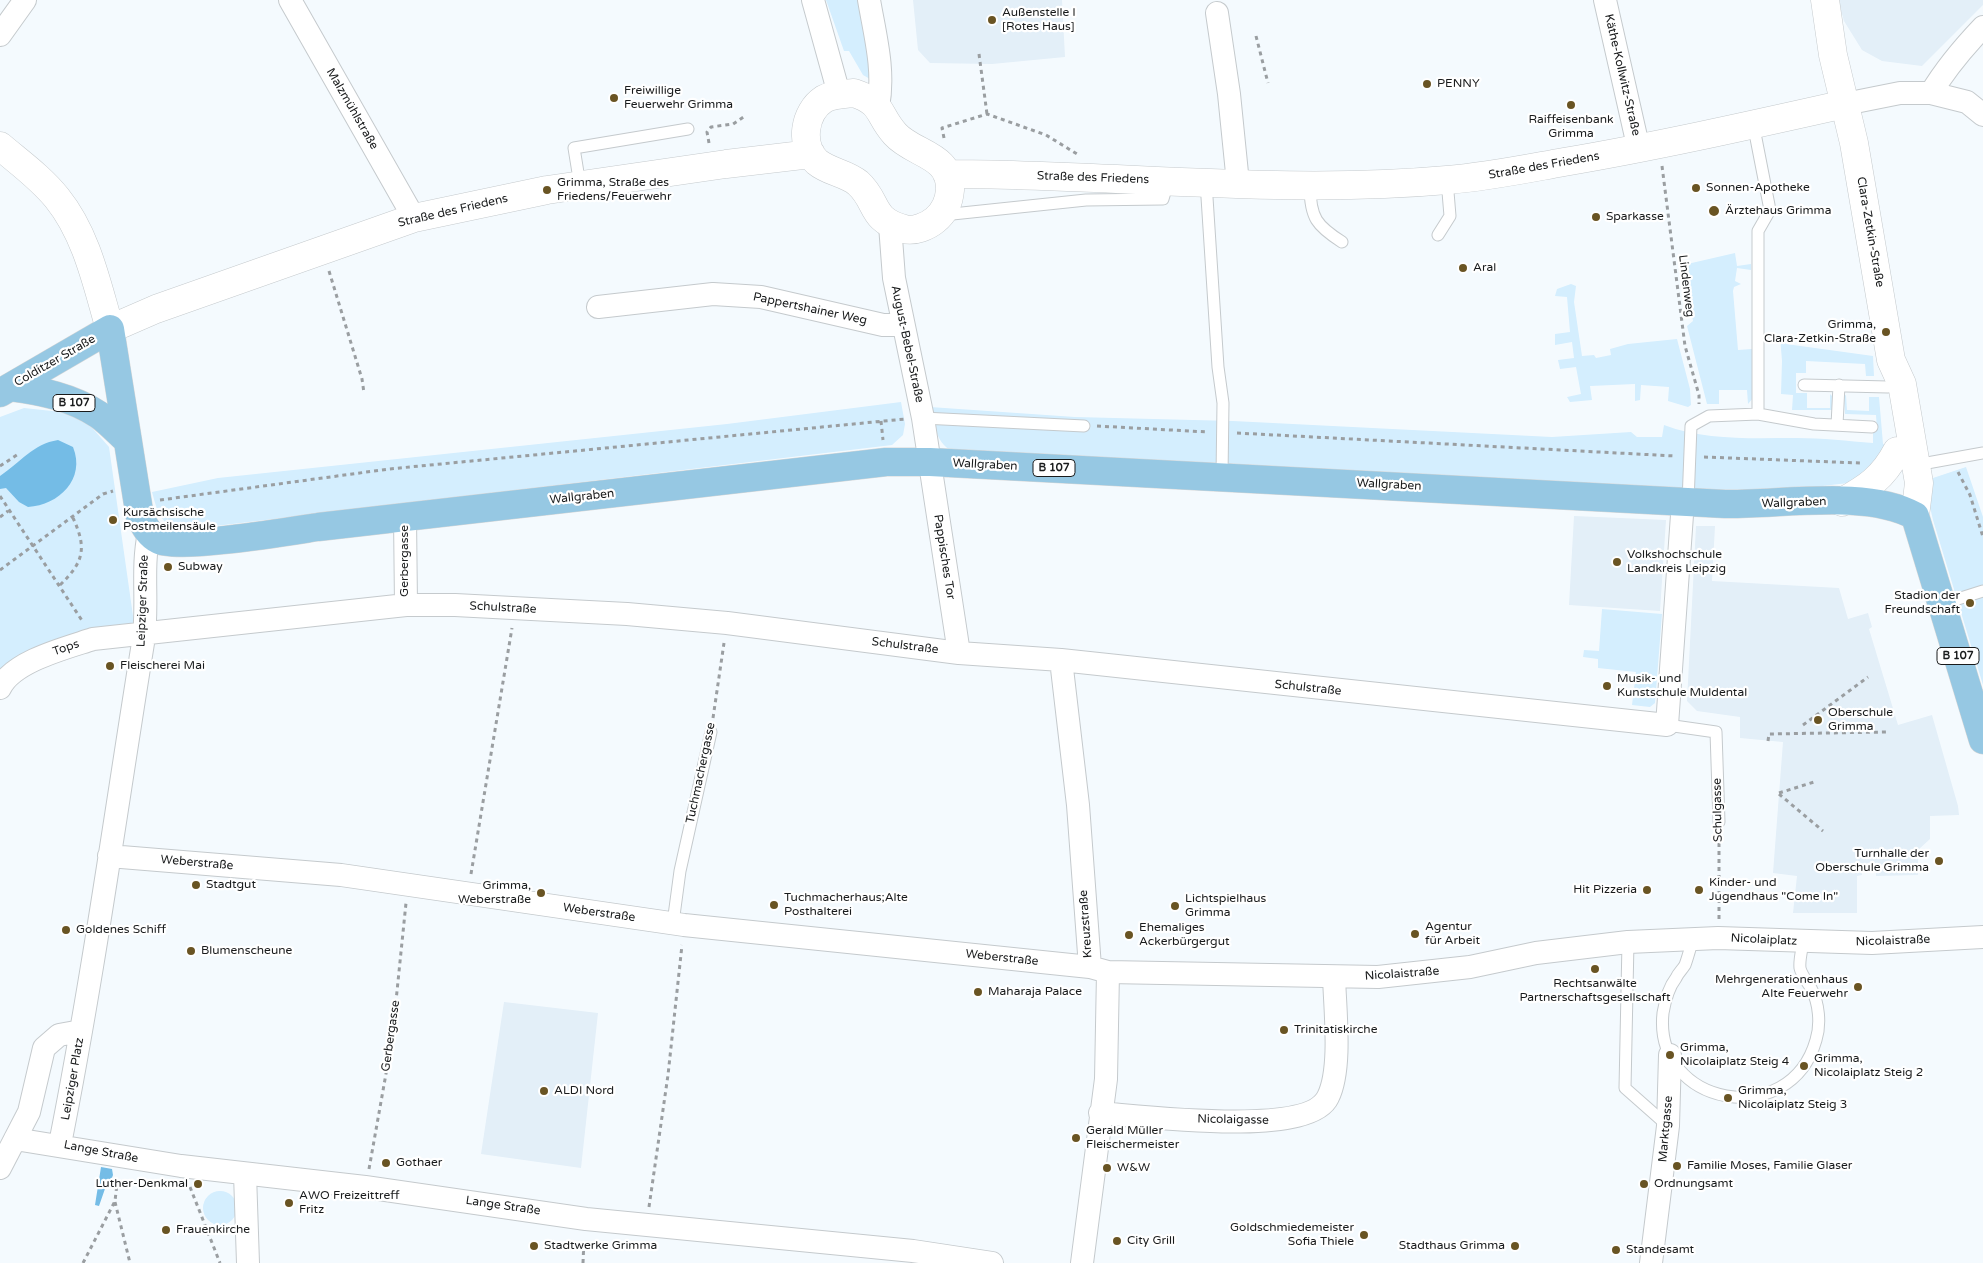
<!DOCTYPE html>
<html>
<head>
<meta charset="utf-8">
<style>
	body { margin:0 }
	canvas { display:block; background:#f4fafe }
</style>
</head>
<body>
<canvas width="1983" height="1263"></canvas>
<script>
const ctx = document.querySelector('canvas').getContext('2d');
ctx.lineJoin = 'round';
function fill(path, color) { ctx.fillStyle = color; ctx.fill(path, 'evenodd'); }
function strokePath(path, color, width, dash) { ctx.strokeStyle = color; ctx.lineWidth = width; ctx.lineCap = dash ? 'butt' : 'round'; ctx.setLineDash(dash || []); ctx.stroke(path); }
function drawText(font, color, halo, rows, align = 'center') {
  ctx.font = font + ' "Varela Round",sans-serif'; ctx.lineWidth = 4.5; ctx.setLineDash([]); ctx.textBaseline = 'middle'; ctx.strokeStyle = halo; ctx.fillStyle = color; for (const [text, x, y, turn = 0] of rows) {
    ctx.save(); ctx.translate(x, y); ctx.rotate((+turn || 0) * Math.PI / 180); ctx.textAlign = isNaN(turn) ? turn : align; if (halo) ctx.strokeText(text, 0, 0); ctx.fillText(text, 0, 0); ctx.restore();
  }
}
fill(new Path2D(`
	M913,0H1062L1065,57L992,64L930,63L918,50Z
	M1838,0H1983V5L1922,66L1882,61L1862,50L1844,21Z
	M1574,516L1666,520L1660,611L1569,605Z
	M1696,526H1715L1712,581L1839,588L1848,619L1868,613L1872,627L1869,629L1898,725L1932,715L1958,806L1959,815L1930,816V839L1918,850V875L1876,876V872H1862V875L1857,876V913H1793L1797,876L1773,873L1783,742L1740,738V717L1697,711L1687,701Z
	M504,1002L598,1013L581,1168L481,1154Z`), '#e3eff8');
fill(new Path2D(`
	M826,0H862L870,79L863,75L849,51H844Z
	M1735,253L1737,266L1751,264V270L1737,268L1735,281L1741,284L1734,287L1733,291L1738,350L1752,349L1753,398L1748,404L1747,390H1719V404H1707L1687,326L1693,321L1683,265Z
	M1571,284L1576,286L1574,302L1582,356L1594,355L1596,358L1611,355L1610,349L1628,344L1677,339L1690,389L1691,405L1688,407L1668,401L1669,387L1641,385L1640,400L1635,401V384L1590,386L1592,400L1570,402L1567,397L1581,394L1576,367L1560,369L1558,360L1574,358L1572,342L1555,345V334L1570,332L1567,297L1555,296L1557,289Z
	M1780,336H1785L1786,344L1873,356L1874,376H1866L1865,364L1806,361V373H1796V393H1807V408H1830V394L1833,397L1832,410H1792L1793,395L1781,394L1782,361Z
	M1846,395L1847,410L1869,411V397H1879L1883,444L1890,445L1857,482L1762,493L952,451C935,442 935,424 930,407L1075,417L1233,421L1552,437L1631,432L1637,437H1662L1664,425C1706,441 1753,438 1797,438C1822,438 1848,441 1873,443V432L1877,431L1876,415L1845,414L1844,396Z
	M901,402L905,424L903,435L892,445L182,530C159,523 158,513 152,492L218,478L727,424Z
	M24,408L80,414L109,447L134,623L76,633L0,673V417Z
	M1966,467L1983,517V685L1933,520L1924,481Z
	M1602,609L1662,614L1655,703L1650,707L1632,705L1636,672L1598,668V659L1583,657L1584,650L1599,651Z
	M203 1208a17 17 0 1 1 34 0a17 17 0 1 1-34 0Z`), '#d4eefe');
fill(new Path2D(`
	M58,440L73,447C86,479 59,505 28,507L19,502L6,488L0,489V476C21,462 33,444 58,440Z
	M101,1167L112,1169L113,1175L110,1183H107L99,1206L95,1205Z`), '#74bce6');
const lane = new Path2D(`
	M1753,123L1770,210L1758,231V414
	M1206,182L1218,367L1223,403L1222,476
	M580,185L574,148L688,129
	M1310,186C1310,218 1317,226 1342,242
	M943,215L1086,200L1163,199L1168,182
	M1438,235L1450,216L1447,180
	M1804,385L1888,387
	M923,418L1084,426
	M1837,425L1839,385
	M1916,465L1983,453
	M1688,502L1691,426L1709,416L1758,414L1814,424L1872,427
	M1942,604L1983,591
	M1667,725L1716,732L1719,822
	M673,923L680,871L711,732
	M1693,940C1690,948 1688,957 1685,965C1682,970 1678,973 1676,978C1669,987 1665,1001 1663,1013C1653,1106 1790,1132 1816,1040C1821,1024 1819,1003 1811,988C1808,983 1801,974 1800,968C1799,960 1802,950 1803,942
	M1628,942L1625,1088L1668,1126`);
const street = new Path2D(`
	M290,0L414,218
	M813,0L839,94
	M869,0C875,35 885,71 878,107
	M1605,0L1639,150
	M1217,13L1229,94L1238,183
	M0,35L25,0
	M1931,93C1946,68 1963,48 1983,27
	M1845,104L1900,93H1931L1967,102L1983,115
	M890,225L894,278L923,418L959,653
	M598,307L713,294L761,297L883,325H903
	M405,517L406,605
	M1061,660L1078,805L1090,967
	M0,688C13,661 66,648 93,639L406,605H455L627,614L727,623L959,653L1061,660L1667,725L1683,501
	M109,856L341,875L684,925L1090,967L1108,972L1378,977L1470,967L1536,953L1628,942L1718,938L1872,943L1983,937
	M1100,1113C1141,1116 1309,1138 1328,1097C1342,1069 1335,1010 1334,977
	M15,1139L181,1166L365,1187L586,1219L913,1251L992,1263
	M60,1144C93,978 116,810 143,643C149,607 141,570 149,533
	M0,1168L29,1112L44,1048L59,1035L81,1031
	M245,1174L248,1263
	M1082,1263L1106,1079L1108,972
	M1651,1263L1668,1126L1670,1055`);
const secondary = new Path2D(`
	M1825,0L1833,55L1854,143L1891,360L1902,384L1919,483L1915,516
	M854,93C884,103 877,114 895,134C914,155 951,154 950,190C949,202 945,212 935,220C928,226 914,232 904,229C869,219 879,202 858,183C846,173 829,172 817,162C799,145 804,112 824,99C833,94 844,94 854,93Z
	M0,146C20,163 41,178 57,198C87,235 97,285 110,329L156,309L414,218L547,190L726,164L811,154
	M947,174C1114,174 1281,195 1447,180C1487,177 1525,169 1564,162C1658,146 1751,125 1845,104
	M1842,502C1867,488 1883,478 1897,451`);
const primary = new Path2D(`
	M10,387C41,391 72,397 99,415C109,422 118,432 128,441
	M0,393L110,329L140,517C145,527 149,535 159,540C177,550 291,531 318,527L886,462H930L1725,504C1780,505 1867,489 1915,516L1983,740`);
strokePath(lane, '#c5cacd', 13);
strokePath(street, '#c5cacd', 24);
strokePath(secondary, '#c5cacd', 29);
strokePath(primary, '#d6d6d6', 29);
strokePath(new Path2D(`
	M1256,36L1268,83
	M979,54L987,114
	M944,138L942,128L987,114L1046,135L1077,154
	M709,143L707,132L711,127L733,124L745,116
	M1662,166L1685,346L1699,395V404
	M329,271L362,379L364,393
	M881,421L883,440
	M1097,426L1208,432
	M1237,433L1675,456
	M1704,457L1860,463
	M0,466L20,453
	M1958,472L1970,495L1983,537
	M0,496L83,622
	M160,500L389,469L905,419
	M0,517L8,511
	M0,570L103,494L113,491
	M60,585C84,562 87,548 73,518
	M713,718L724,643
	M1803,725L1868,677
	M1768,741L1769,734L1886,732
	M1779,793L1814,782
	M1779,794L1823,831
	M471,874L512,628
	M1719,919V835
	M369,1169L392,1040L406,903
	M190,1187L220,1263
	M115,1202L130,1263
	M649,1207L668,1075L682,945
	M83,1263L115,1201L118,1175
	M583,1263L584,1239`), '#9a9ea1', 3, [4, 4]);
strokePath(lane, '#fff', 11);
strokePath(street, '#fff', 22);
strokePath(secondary, '#fff', 28);
strokePath(primary, '#96c8e3', 28);
for (const [x, y, r, color] of [
	[992,20,5,"#695423"],
	[1427,84,5,"#695423"],
	[614,98,5,"#695423"],
	[1571,105,5,"#695423"],
	[1696,188,5,"#695423"],
	[547,190,5,"#695423"],
	[1714,211,6,"#695423"],
	[1596,217,5,"#695423"],
	[1463,268,5,"#695423"],
	[1886,332,5,"#695423"],
	[113,520,5,"#695423"],
	[1617,562,5,"#695423"],
	[168,567,5,"#695423"],
	[1970,603,5,"#695423"],
	[110,666,5,"#695423"],
	[1607,686,5,"#695423"],
	[1818,720,5,"#695423"],
	[1939,861,5,"#695423"],
	[196,885,5,"#695423"],
	[1647,890,5,"#695423"],
	[1699,890,5,"#695423"],
	[541,893,5,"#695423"],
	[774,905,5,"#695423"],
	[1175,906,5,"#695423"],
	[66,930,5,"#695423"],
	[1415,934,5,"#695423"],
	[1129,935,5,"#695423"],
	[191,951,5,"#695423"],
	[1595,969,5,"#695423"],
	[1858,987,5,"#695423"],
	[978,992,5,"#695423"],
	[1284,1030,5,"#695423"],
	[1670,1055,5,"#695423"],
	[1804,1066,5,"#695423"],
	[544,1091,5,"#695423"],
	[1728,1098,5,"#695423"],
	[1076,1138,5,"#695423"],
	[386,1163,5,"#695423"],
	[1677,1166,5,"#695423"],
	[1107,1168,5,"#695423"],
	[198,1184,5,"#695423"],
	[1644,1184,5,"#695423"],
	[289,1203,5,"#695423"],
	[166,1230,5,"#695423"],
	[1364,1235,5,"#695423"],
	[1117,1241,5,"#695423"],
	[534,1246,5,"#695423"],
	[1515,1246,5,"#695423"],
	[1616,1250,5,"#695423"]
]) { const dot = new Path2D(); dot.arc(x, y, r, 0, 2 * Math.PI); ctx.fillStyle = color; ctx.fill(dot); strokePath(dot, '#fff', 2); }
for (const [x, y, w] of [
	[74,403,42],
	[1054,468,42],
	[1958,656,42]
]) { const box = new Path2D(); box.roundRect(x - w / 2, y - 8.5, w, 17, 4); ctx.fillStyle = '#fff'; ctx.fill(box); strokePath(box, '#191b1c', 1); }
drawText('bold 11px', '#191b1c', null, [
	["B 107",74,403],
	["B 107",1054,468],
	["B 107",1958,656]
]);
drawText('12px', '#191b1c', '#fff', [
	["Außenstelle l",1002,13],
	["[Rotes Haus]",1002,27],
	["PENNY",1437,84],
	["Freiwillige",624,91],
	["Feuerwehr Grimma",624,105],
	["Raiffeisenbank",1571,120,"center"],
	["Grimma",1571,134,"center"],
	["Grimma, Straße des",557,183],
	["Friedens/Feuerwehr",557,197],
	["Sonnen-Apotheke",1706,188],
	["Ärztehaus Grimma",1725,211],
	["Sparkasse",1606,217],
	["Aral",1473,268],
	["Grimma,",1876,325,"right"],
	["Clara-Zetkin-Straße",1876,339,"right"],
	["Kursächsische",123,513],
	["Postmeilensäule",123,527],
	["Volkshochschule",1627,555],
	["Landkreis Leipzig",1627,569],
	["Subway",178,567],
	["Stadion der",1960,596,"right"],
	["Freundschaft",1960,610,"right"],
	["Fleischerei Mai",120,666],
	["Musik- und",1617,679],
	["Kunstschule Muldental",1617,693],
	["Oberschule",1828,713],
	["Grimma",1828,727],
	["Turnhalle der",1929,854,"right"],
	["Oberschule Grimma",1929,868,"right"],
	["Kinder- und",1709,883],
	["Jugendhaus \"Come In\"",1709,897],
	["Stadtgut",206,885],
	["Grimma,",531,886,"right"],
	["Weberstraße",531,900,"right"],
	["Hit Pizzeria",1637,890,"right"],
	["Tuchmacherhaus;Alte",784,898],
	["Posthalterei",784,912],
	["Lichtspielhaus",1185,899],
	["Grimma",1185,913],
	["Agentur",1425,927],
	["für Arbeit",1425,941],
	["Ehemaliges",1139,928],
	["Ackerbürgergut",1139,942],
	["Goldenes Schiff",76,930],
	["Blumenscheune",201,951],
	["Mehrgenerationenhaus",1848,980,"right"],
	["Alte Feuerwehr",1848,994,"right"],
	["Rechtsanwälte",1595,984,"center"],
	["Partnerschaftsgesellschaft",1595,998,"center"],
	["Maharaja Palace",988,992],
	["Trinitatiskirche",1294,1030],
	["Grimma,",1680,1048],
	["Nicolaiplatz Steig 4",1680,1062],
	["Grimma,",1814,1059],
	["Nicolaiplatz Steig 2",1814,1073],
	["ALDI Nord",554,1091],
	["Grimma,",1738,1091],
	["Nicolaiplatz Steig 3",1738,1105],
	["Gerald Müller",1086,1131],
	["Fleischermeister",1086,1145],
	["Gothaer",396,1163],
	["Familie Moses, Familie Glaser",1687,1166],
	["W&W",1117,1168],
	["Luther-Denkmal",188,1184,"right"],
	["Ordnungsamt",1654,1184],
	["AWO Freizeittreff",299,1196],
	["Fritz",299,1210],
	["Goldschmiedemeister",1354,1228,"right"],
	["Sofia Thiele",1354,1242,"right"],
	["Frauenkirche",176,1230],
	["City Grill",1127,1241],
	["Stadtwerke Grimma",544,1246],
	["Stadthaus Grimma",1505,1246,"right"],
	["Standesamt",1626,1250]
], 'left');
drawText('12px', '#191b1c', '#fff', [
	["Käthe-Kollwitz-Straße",1622,75,77],
	["Malzmühlstraße",352,109,60],
	["Straße des Friedens",1544,166,-10],
	["Straße des Friedens",1093,178,2],
	["Straße des Friedens",453,211,-13],
	["Clara-Zetkin-Straße",1870,232,80],
	["Lindenweg",1686,286,83],
	["Pappertshainer Weg",810,309,12],
	["August-Bebel-Straße",907,344,78],
	["Colditzer Straße",55,361,-30],
	["Wallgraben",985,465,3],
	["Wallgraben",1389,485,3],
	["Wallgraben",582,497,-6],
	["Wallgraben",1794,503,-2],
	["Pappisches Tor",944,557,81],
	["Gerbergasse",405,561,-90],
	["Leipziger Straße",143,601,-88],
	["Schulstraße",503,608,3],
	["Schulstraße",905,646,7],
	["Tops",66,648,-19],
	["Schulstraße",1308,688,6],
	["Tuchmachergasse",701,773,-78],
	["Schulgasse",1718,810,-91],
	["Weberstraße",197,863,5],
	["Weberstraße",599,913,8],
	["Kreuzstraße",1086,924,-94],
	["Nicolaiplatz",1764,940,3],
	["Nicolaistraße",1893,941,-2],
	["Weberstraße",1002,958,6],
	["Nicolaistraße",1402,974,-4],
	["Gerbergasse",391,1036,-82],
	["Leipziger Platz",73,1079,-80],
	["Nicolaigasse",1233,1120,1],
	["Marktgasse",1666,1129,-85],
	["Lange Straße",101,1152,11],
	["Lange Straße",503,1206,8]
]);
</script>
</body>
</html>
